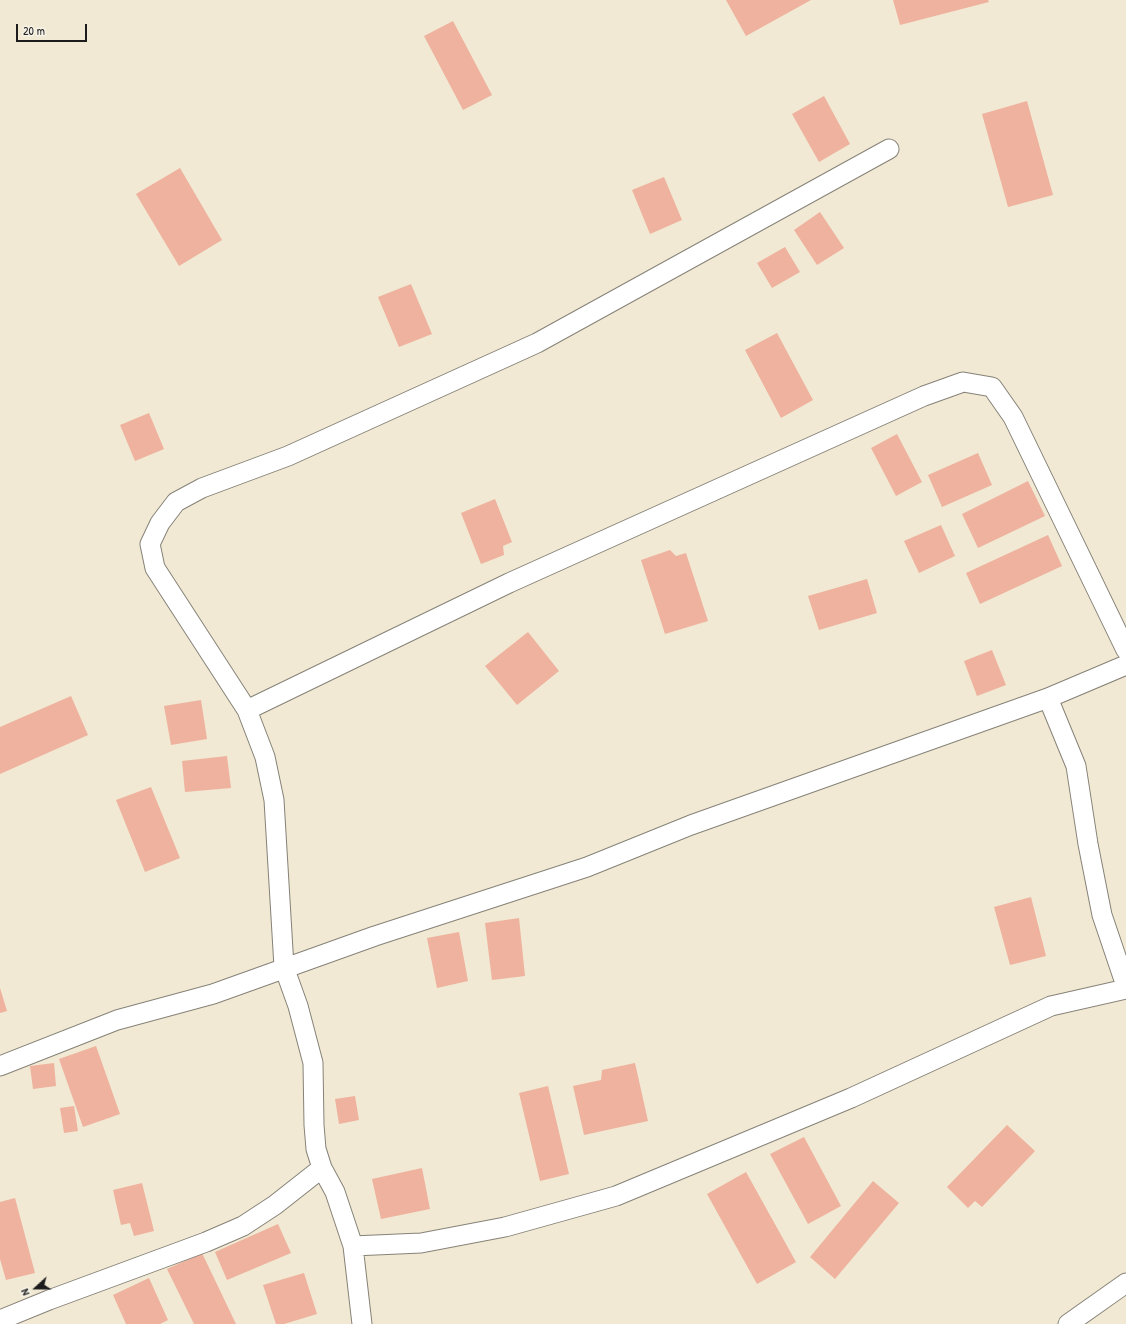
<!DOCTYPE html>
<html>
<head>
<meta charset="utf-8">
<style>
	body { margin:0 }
	#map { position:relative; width:1126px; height:1324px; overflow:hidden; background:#f1e9d3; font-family:"Patrick Hand",sans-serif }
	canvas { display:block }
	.north { position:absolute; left:16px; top:1268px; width:40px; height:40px; -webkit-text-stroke:3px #f7f3e8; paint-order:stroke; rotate:249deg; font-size:11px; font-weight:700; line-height:16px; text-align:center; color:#1c1c1c }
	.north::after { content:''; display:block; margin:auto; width:14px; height:18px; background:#1c1c1c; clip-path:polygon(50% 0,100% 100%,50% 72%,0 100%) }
	.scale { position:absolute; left:16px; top:24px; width:71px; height:18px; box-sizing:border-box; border:2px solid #1c1c1c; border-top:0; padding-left:5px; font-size:12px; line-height:14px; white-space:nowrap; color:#1c1c1c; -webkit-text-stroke:3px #f7f3e8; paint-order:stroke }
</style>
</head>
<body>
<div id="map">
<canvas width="1126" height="1324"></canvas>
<div class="north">N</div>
<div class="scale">20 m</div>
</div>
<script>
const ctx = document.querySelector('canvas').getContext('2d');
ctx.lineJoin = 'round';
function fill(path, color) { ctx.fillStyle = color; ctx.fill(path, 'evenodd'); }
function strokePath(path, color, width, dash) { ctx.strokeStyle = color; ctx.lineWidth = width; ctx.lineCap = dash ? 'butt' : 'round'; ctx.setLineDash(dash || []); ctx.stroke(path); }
fill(new Path2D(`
	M726,0H811L746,36Z
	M893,0H988L989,2L900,25Z
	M453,21L492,95L463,110L424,36Z
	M824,96L850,144L819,162L792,114Z
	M1027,101L1053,195L1008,207L982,114Z
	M180,168L222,240L179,266L136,194Z
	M664,177L682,220L650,234L632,190Z
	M820,212L844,248L817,265L794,230Z
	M785,247L800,272L772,288L757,263Z
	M411,284L432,334L399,347L378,297Z
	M777,333L813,400L781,418L745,350Z
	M149,413L164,449L135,461L120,425Z
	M897,434L922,482L896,496L871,448Z
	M978,453L992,485L942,507L928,475Z
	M1028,481L1045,516L978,548L962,514Z
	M495,499L512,542L503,546L504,555L481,564L461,513Z
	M941,525L955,556L919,573L904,541Z
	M1048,535L1062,566L980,604L966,573Z
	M670,550L676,556L686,553L708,621L665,634L641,560Z
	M867,579L877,613L819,630L808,596Z
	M528,632L559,671L517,705L485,666Z
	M992,650L1006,685L977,696L964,661Z
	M71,696L88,735L0,774V727Z
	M201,700L207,739L171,745L164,706Z
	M227,756L231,788L185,792L182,761Z
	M151,787L180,858L145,872L116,800Z
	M1031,897L1046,956L1010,965L994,907Z
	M519,918L525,976L492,980L485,923Z
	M459,932L468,981L437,988L427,938Z
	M0,988L7,1011L0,1013Z
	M96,1046L120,1114L83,1127L59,1059Z
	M54,1063L56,1086L33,1089L30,1066Z
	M635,1063L648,1121L584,1135L573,1086L601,1080L602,1070Z
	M548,1086L569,1174L540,1181L519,1093Z
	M355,1096L359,1120L339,1124L335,1099Z
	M74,1106L78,1131L64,1133L60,1108Z
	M1007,1125L1035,1151L982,1207L975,1201L968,1208L947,1187Z
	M804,1137L841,1206L808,1224L770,1154Z
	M422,1168L430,1209L381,1219L372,1179Z
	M746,1172L796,1262L757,1284L707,1194Z
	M873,1181L899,1203L835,1279L810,1257Z
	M142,1183L154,1231L134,1236L130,1223L121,1225L113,1190Z
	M15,1198L35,1273L6,1280L0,1259V1202Z
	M278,1224L291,1253L227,1280L215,1252Z
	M202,1253L236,1324H194L167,1269Z
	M304,1273L317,1314L284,1324H276L263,1285Z
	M149,1278L168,1320L160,1324H126L113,1295Z`), '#eeb29e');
const minor = new Path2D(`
	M1048,698L1126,665
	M247,710L509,583L924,396L963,382L992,387L1013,417L1126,650
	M0,1066L117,1020L213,994L375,936L587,867L691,825L1048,698L1076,766L1088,844L1102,915L1126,986
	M353,1246L421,1243L505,1227L616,1196L851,1098L1051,1006L1126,989
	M0,1320L49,1300L206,1242L243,1226L275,1205L322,1168
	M362,1324L353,1246L335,1192L322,1168L316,1149L314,1125L313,1063L298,1006L284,967L274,800L265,757L247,710L155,568L150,544L160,523L176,502L202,488L288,456L537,343L889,149
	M1068,1324L1126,1283`);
strokePath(minor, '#868278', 21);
strokePath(minor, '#fff', 19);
</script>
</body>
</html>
